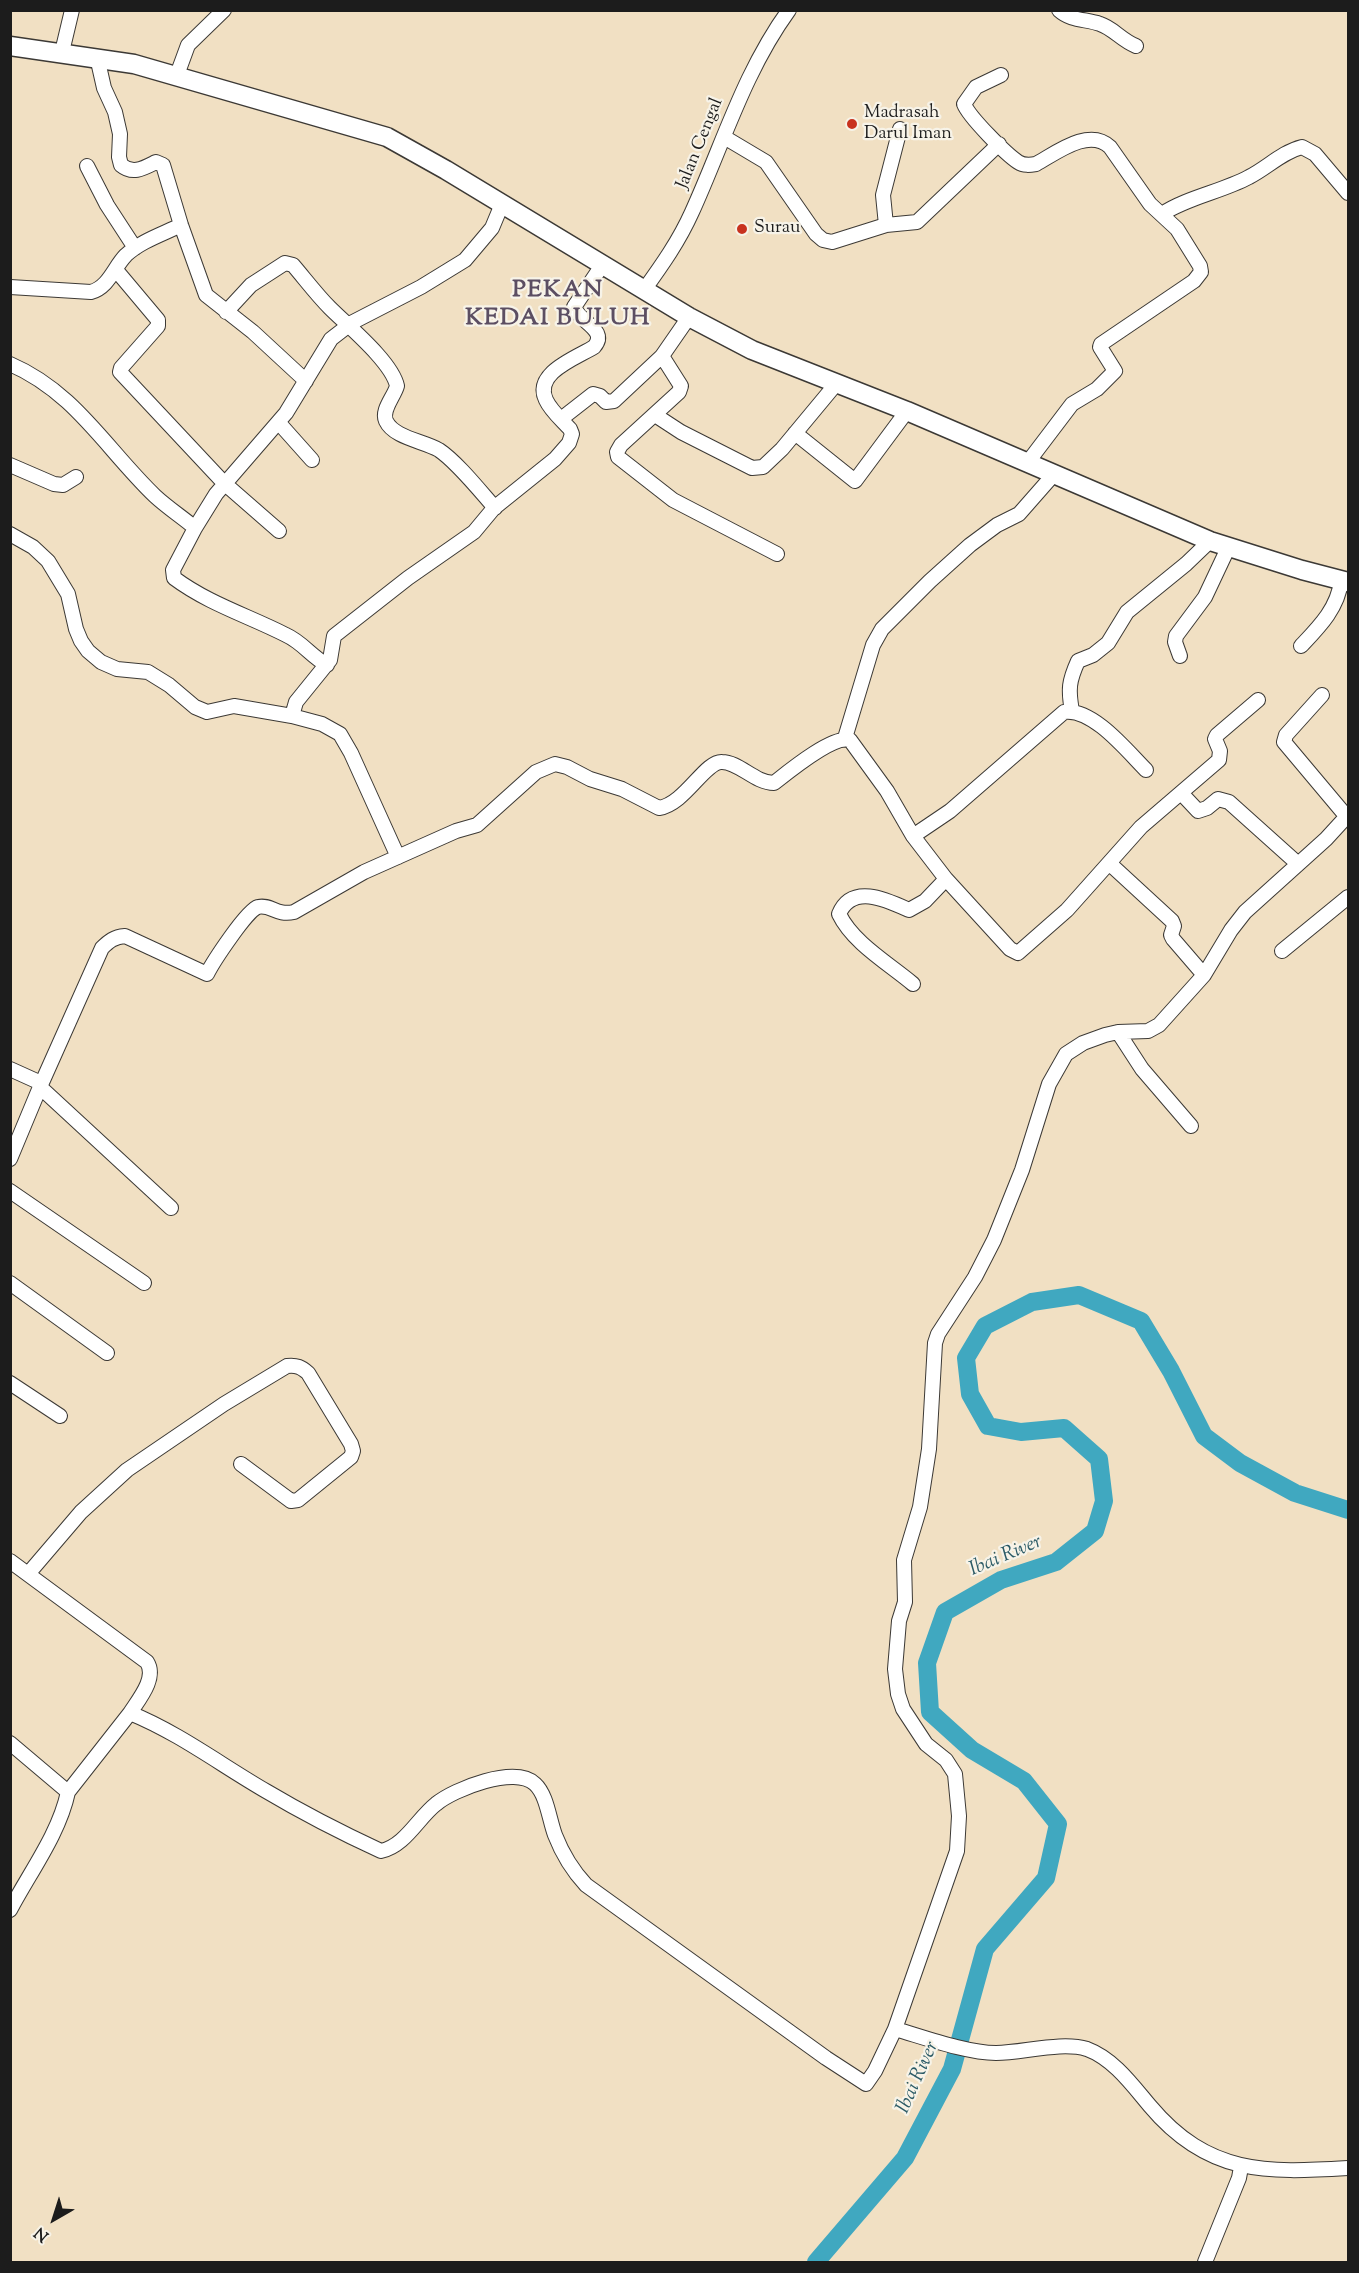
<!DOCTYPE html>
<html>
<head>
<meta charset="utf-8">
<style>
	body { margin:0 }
	#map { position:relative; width:1359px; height:2273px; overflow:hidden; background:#f1e0c3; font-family:"Sorts Mill Goudy",serif }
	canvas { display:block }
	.frame { position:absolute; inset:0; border:12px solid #1c1c1c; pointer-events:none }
	.north { position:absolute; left:24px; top:2189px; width:60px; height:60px; -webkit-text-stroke:4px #f7f3e8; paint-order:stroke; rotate:219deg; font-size:16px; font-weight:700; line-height:24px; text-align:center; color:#1c1c1c }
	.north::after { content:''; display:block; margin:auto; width:21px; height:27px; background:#1c1c1c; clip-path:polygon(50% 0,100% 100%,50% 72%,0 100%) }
</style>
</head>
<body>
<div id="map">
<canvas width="1359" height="2273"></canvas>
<div class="frame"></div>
<div class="north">N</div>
</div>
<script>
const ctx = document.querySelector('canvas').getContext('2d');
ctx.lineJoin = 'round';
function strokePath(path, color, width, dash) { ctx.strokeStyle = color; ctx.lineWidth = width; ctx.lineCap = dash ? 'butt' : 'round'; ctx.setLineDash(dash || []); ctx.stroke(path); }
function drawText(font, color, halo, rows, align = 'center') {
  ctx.font = font + ' "Sorts Mill Goudy",serif'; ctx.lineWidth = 4.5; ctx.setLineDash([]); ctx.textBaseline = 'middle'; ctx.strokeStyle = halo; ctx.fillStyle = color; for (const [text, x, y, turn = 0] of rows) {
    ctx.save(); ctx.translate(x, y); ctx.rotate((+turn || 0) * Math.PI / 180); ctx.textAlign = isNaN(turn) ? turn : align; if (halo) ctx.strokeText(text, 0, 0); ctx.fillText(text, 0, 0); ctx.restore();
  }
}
strokePath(new Path2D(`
	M816,2262L905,2158L952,2069L985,1949L1046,1878L1058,1824L1024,1781L972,1750L930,1712L927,1663L945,1612L1001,1580L1056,1562L1095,1531L1104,1501L1099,1459L1064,1428L1021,1432L988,1426L970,1394L966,1358L985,1326L1032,1302L1079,1295L1141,1321L1171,1371L1204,1436L1240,1463L1295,1493L1348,1510`), '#40a8c0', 18);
const minor = new Path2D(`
	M1059,10C1071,21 1086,19 1100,24C1113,28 1121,40 1136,46
	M62,52L72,10
	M97,57L104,88L115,112L120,134L119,157L121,165C133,175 144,168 156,162L163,165L181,225L206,295L253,332L306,381
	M177,75L188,45L224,10
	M1001,75L976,87L964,104C969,117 1006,154 1018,162C1024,166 1030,165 1036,164C1056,153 1089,127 1110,147L1150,204L1177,229L1200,266L1201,272L1194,281L1101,344L1100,347L1115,371L1097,389L1072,404L1028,462
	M724,137L766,162L816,234L823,240L832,242L886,225L917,222L999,144
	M87,166L107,205L135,248
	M1162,214C1188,197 1221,192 1249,177C1267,168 1282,152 1302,147L1315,154L1348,193
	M886,225L883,195L900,129
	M116,270L158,320V326L121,368L120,372L224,483L279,531
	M10,287L91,292C109,287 114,267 126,255C141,241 163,234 181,225
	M644,290C662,265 679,241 692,212C723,144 744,72 789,10
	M226,312L251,285L285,263L293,265C305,279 317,295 330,308C348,326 392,362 397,386C394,397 381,410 386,421C394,438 424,441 439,450C457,462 480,491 495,508
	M662,356L681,386L679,392L621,445L617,452L618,457L673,500L777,554
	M10,364C75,392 106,449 155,496C168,508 182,517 195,528
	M655,415L681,432L752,468L763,467L782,449L836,384
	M561,419L593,394L600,396L606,402L614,401L662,356L689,317
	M279,423L312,460
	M795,433L855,481L907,411
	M10,465L54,484L63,485L76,477
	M10,534L33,547L48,561L68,594L76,629L81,641L88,651L101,662L117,669L148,672L169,685L195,707L207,712L234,706L292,716L322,724L340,734L351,753L398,857
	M1301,646C1319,627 1338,608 1341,581
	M1180,656L1175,642L1176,636L1205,597L1229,546
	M327,665C312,657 302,642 286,635C249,616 209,604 174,578L173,570L195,528L216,494L286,413L331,339L353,322L421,287L465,260L492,228L502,204
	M1322,695L1286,735L1284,742L1347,817
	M1072,711C1068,689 1069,681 1078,661L1093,655L1108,643L1127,612L1186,564L1210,541
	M292,716L296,702L330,660L334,636L408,578L474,532L494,508L555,459L569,443L572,434L570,429C562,420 551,411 546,400C533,373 576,358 594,347C609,330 579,322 574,307L603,264
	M845,738L873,645L882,629L930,581L970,545L997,525L1019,514L1055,473
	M1182,794L1198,811L1207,808L1218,799L1229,802L1297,863
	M913,836L950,811L1064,712C1093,708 1127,751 1146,770
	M1109,863L1172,921L1174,926L1171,935L1173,939L1204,975
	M1282,951L1348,897
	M913,984C888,963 853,943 839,914C852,883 887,900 909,910L925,901L946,879
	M1118,1032L1142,1069L1191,1126
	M10,1069L41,1083
	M40,1087L171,1208
	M10,1159L40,1087L102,948C109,941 114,937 125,936L207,974C213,962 247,910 258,907C271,904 276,916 294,912L364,872L456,831L477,825L536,772L555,764L567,767L590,779L622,789L659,808C685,804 705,761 722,762C739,762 755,783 774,783C788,772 833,735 850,740L887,791L913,836L946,879L1010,949L1018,953L1067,910L1141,827L1219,760L1220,751L1215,739L1217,735L1258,700
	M10,1191L144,1283
	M10,1283L107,1353
	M10,1383L60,1416
	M10,1561L147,1662C157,1678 139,1699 130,1713
	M28,1574L81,1512L127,1470L224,1404L287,1366C297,1365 301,1367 308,1373L351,1444L353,1451L351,1457L298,1500L291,1501L241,1464
	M10,1743L68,1792L130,1713C179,1733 221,1765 266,1791C303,1813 342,1833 381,1851C405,1846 418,1818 436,1804C454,1789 515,1765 535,1784C547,1795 549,1819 555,1835C562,1853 573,1871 586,1885L826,2058L866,2084L875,2071L895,2029L957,1851L959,1816L955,1774L946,1760L926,1744L903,1709L898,1694L895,1669L899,1621L905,1602L904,1560L920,1507L929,1449L935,1343L938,1334L975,1277L994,1240L1022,1170L1049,1084L1066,1054L1083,1043L1105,1035L1118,1032L1148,1031L1159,1025L1204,975L1231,930L1245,912L1326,839L1348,815
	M10,1910C30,1872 59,1834 68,1792
	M895,2029C923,2037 967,2053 996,2053C1023,2053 1061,2041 1087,2049C1114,2059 1133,2086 1150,2106C1208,2175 1266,2173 1348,2168
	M1205,2262L1239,2178L1241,2167`);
const major = new Path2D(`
	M10,46L134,64L387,137L446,170L689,317L752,350L907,411L1210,541L1302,570L1348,582`);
strokePath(minor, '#3c3935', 16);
strokePath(major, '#3c3935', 21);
strokePath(minor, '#fff', 14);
strokePath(major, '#fff', 18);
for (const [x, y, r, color] of [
	[852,124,6,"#c8321e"],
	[742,229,6,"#c8321e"]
]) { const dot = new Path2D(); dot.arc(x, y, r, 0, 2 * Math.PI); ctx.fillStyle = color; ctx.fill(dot); strokePath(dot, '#f7f3e8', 2); }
drawText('18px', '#1c1c1c', '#f7f3e8', [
	["Madrasah",864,114],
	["Darul Iman",864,135],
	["Surau",754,229]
], 'left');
drawText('18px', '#1c1c1c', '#f7f3e8', [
	["Jalan Cengal",701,144,-68]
]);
drawText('italic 20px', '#2c5b66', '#f7f3e8', [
	["Ibai River",1006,1557,-23],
	["Ibai River",919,2078,-66]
]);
ctx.letterSpacing = '1.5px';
drawText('bold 24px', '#5c4e62', '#f7f3e8', [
	["PEKAN",558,292],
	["KEDAI BULUH",558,320]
]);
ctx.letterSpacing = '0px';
</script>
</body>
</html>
